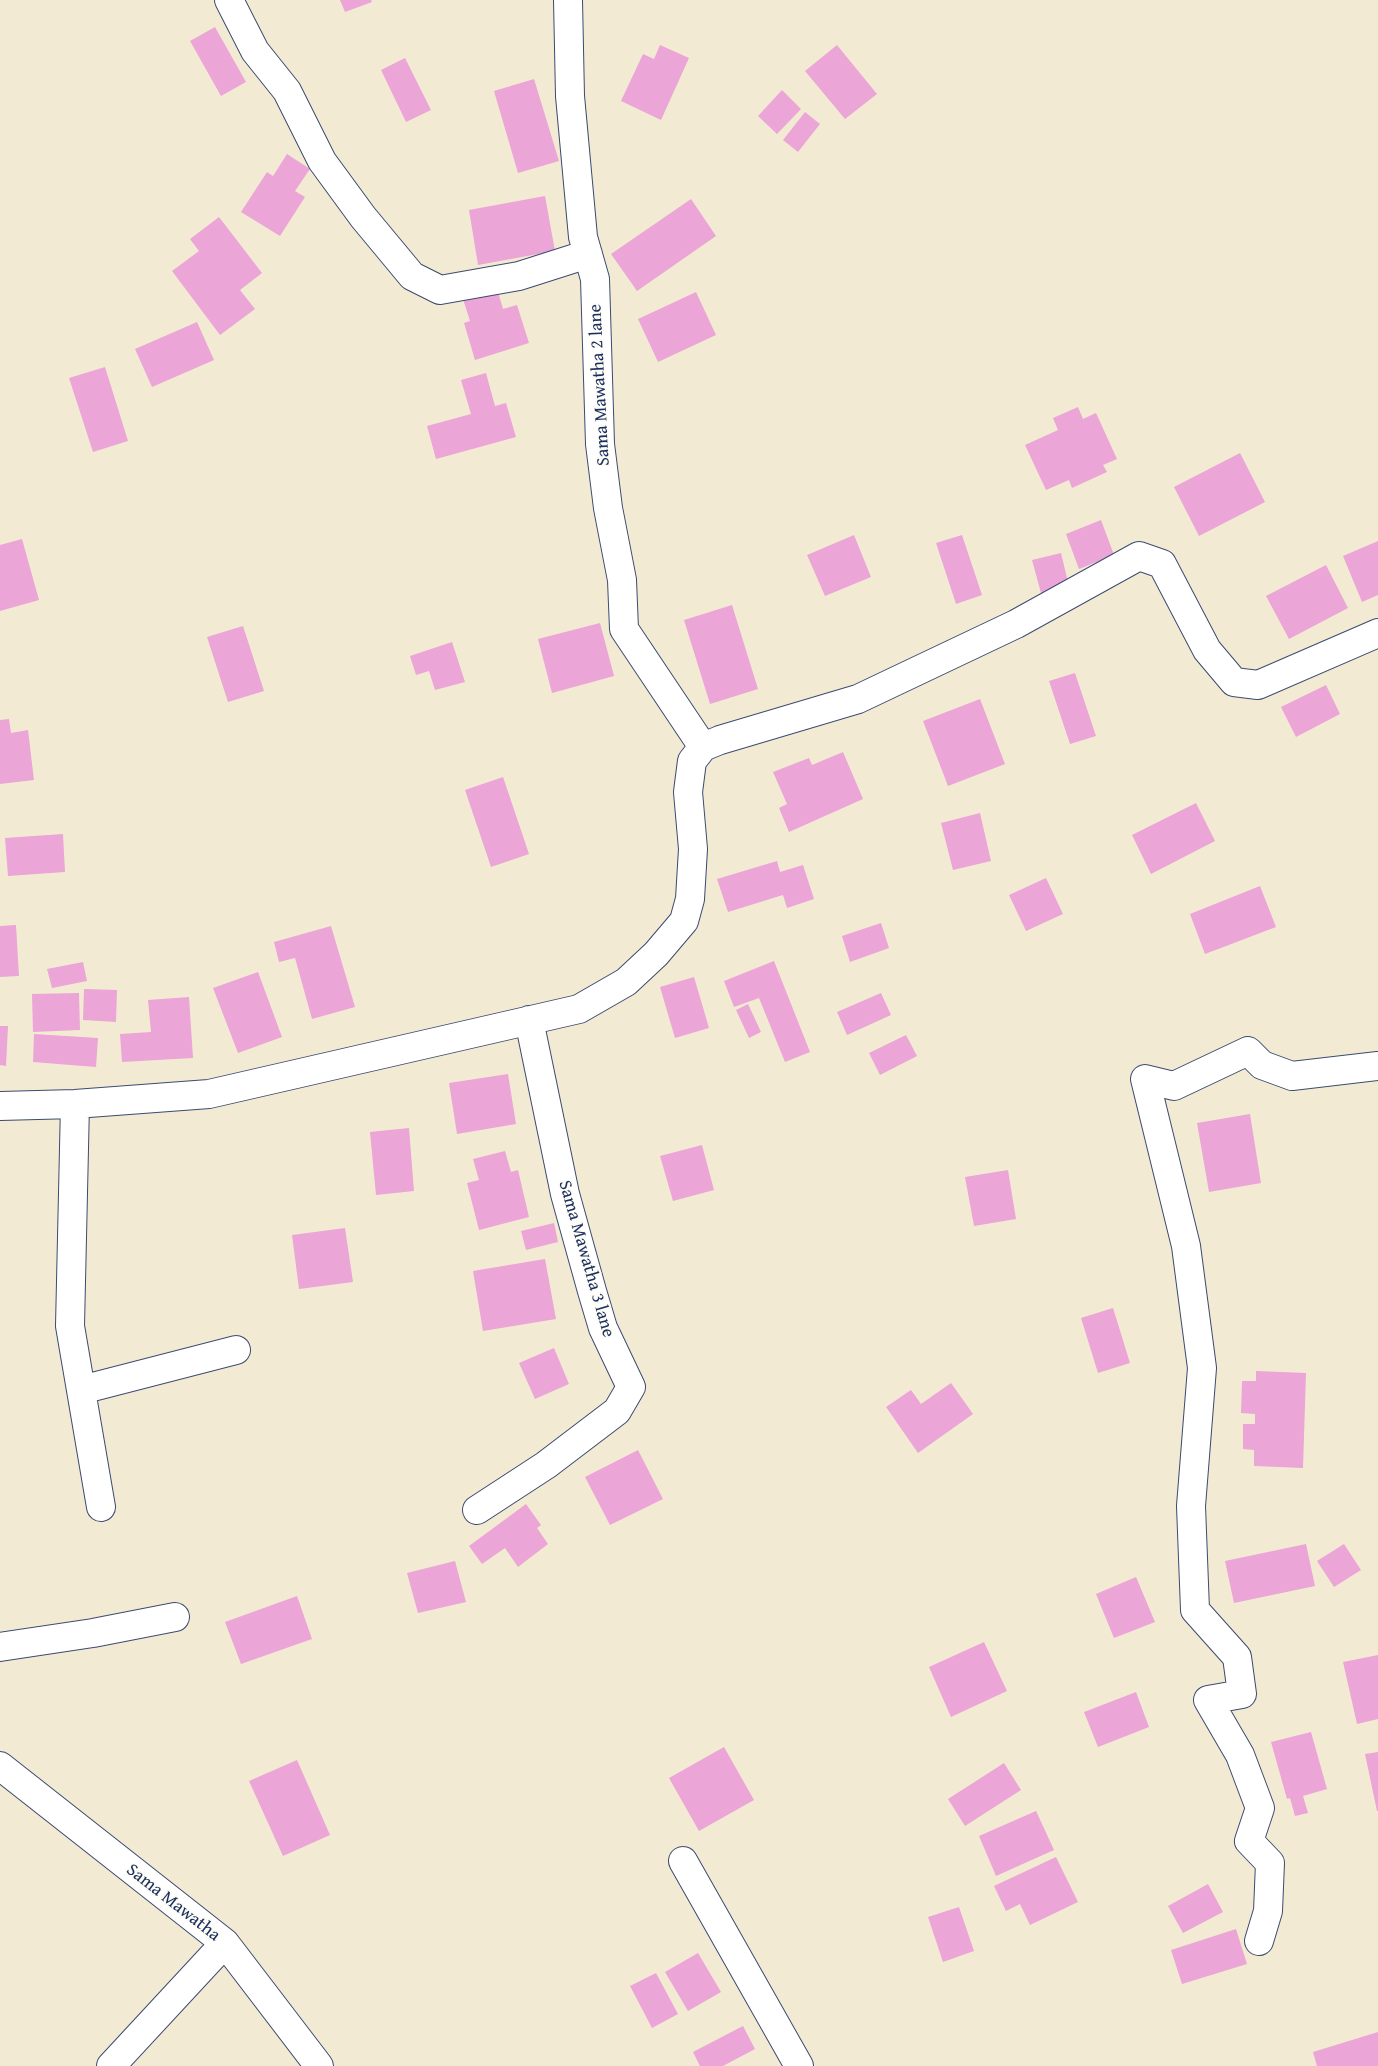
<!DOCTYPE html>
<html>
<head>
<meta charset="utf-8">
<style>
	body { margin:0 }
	canvas { display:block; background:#f3ead4 }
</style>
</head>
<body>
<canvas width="1378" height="2066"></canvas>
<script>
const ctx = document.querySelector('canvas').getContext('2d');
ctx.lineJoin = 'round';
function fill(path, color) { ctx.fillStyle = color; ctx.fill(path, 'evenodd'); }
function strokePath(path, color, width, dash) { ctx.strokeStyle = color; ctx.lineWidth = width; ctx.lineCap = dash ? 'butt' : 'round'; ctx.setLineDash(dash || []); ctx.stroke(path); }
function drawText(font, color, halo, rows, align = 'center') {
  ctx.font = font + ' "Gentium Book Plus",serif'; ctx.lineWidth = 4; ctx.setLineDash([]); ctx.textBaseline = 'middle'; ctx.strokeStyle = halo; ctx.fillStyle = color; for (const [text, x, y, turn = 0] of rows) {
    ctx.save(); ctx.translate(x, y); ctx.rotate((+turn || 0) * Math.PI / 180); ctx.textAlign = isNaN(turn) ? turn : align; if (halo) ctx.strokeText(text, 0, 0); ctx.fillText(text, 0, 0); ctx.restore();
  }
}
fill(new Path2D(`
	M340,0H371L372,2L345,12Z
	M215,27L246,82L221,96L190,41Z
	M660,45L689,58L661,120L621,101L643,54L654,59Z
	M837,45L877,94L845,119L805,71Z
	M405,58L431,110L406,122L381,70Z
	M534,79L559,161L518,173L494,91Z
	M782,90L801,109L777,134L758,116Z
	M805,112L820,124L798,152L783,140Z
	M287,154L310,169L295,191L305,197L280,236L241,212L267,172L273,176Z
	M545,196L555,251L478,265L469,210Z
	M691,199L716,236L637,291L611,254Z
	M219,217L262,273L240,290L255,309L220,335L172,271L199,251L190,239Z
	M496,285L503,309L517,305L529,343L475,360L464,323L470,321L462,296Z
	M696,292L716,335L658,362L638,319Z
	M197,322L214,360L152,387L135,349Z
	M105,367L128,441L93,452L69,378Z
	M486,373L495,406L506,403L516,437L436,459L427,426L471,414L461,380Z
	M1078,407L1083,419L1096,413L1117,459L1103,465L1107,472L1072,488L1069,480L1046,490L1025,445L1058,430L1053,418Z
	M1240,453L1265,502L1199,536L1174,487Z
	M1101,520L1114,555L1079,569L1066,534Z
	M854,535L871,577L825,596L807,555Z
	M962,535L982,595L956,604L936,543Z
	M22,539L39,600L0,611V545Z
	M1378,541V595L1362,602L1343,556Z
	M1061,553L1069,586L1041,593L1032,560Z
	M1326,565L1348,608L1289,639L1266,596Z
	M732,605L758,689L710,704L684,620Z
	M600,623L614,676L552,693L538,639Z
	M243,626L264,691L228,702L207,637Z
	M452,642L465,682L435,690L429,671L416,675L410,656Z
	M1075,673L1096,736L1070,744L1049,681Z
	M1326,685L1340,714L1296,737L1281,707Z
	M980,699L1005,764L948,786L923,721Z
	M9,719L11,733L28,730L34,780L0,784V720Z
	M843,752L863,799L789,832L779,808L787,804L773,772L809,758L812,765Z
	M503,777L529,854L491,867L465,790Z
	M1196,803L1215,841L1151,874L1132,835Z
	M980,813L991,861L953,870L941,823Z
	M63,834L65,872L8,876L5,838Z
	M777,861L780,872L803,865L814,899L787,908L783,895L728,912L717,879Z
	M1046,878L1063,914L1026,931L1009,895Z
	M1260,886L1276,927L1205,954L1190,914Z
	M881,923L889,948L850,962L842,936Z
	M16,925L19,976L0,977V926Z
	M331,926L355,1007L312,1019L295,958L279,962L274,942Z
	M774,961L810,1052L785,1062L759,998L734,1007L724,981Z
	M83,962L87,981L52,988L47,969Z
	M258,972L282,1037L238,1053L213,988Z
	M694,977L709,1028L675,1038L660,987Z
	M84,989L117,990L116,1022L83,1020Z
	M79,993L80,1030L33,1032L32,994Z
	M881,993L891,1015L847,1035L837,1012Z
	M189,997L193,1058L122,1062L120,1034L151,1032L148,1000Z
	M748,1004L761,1032L749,1038L736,1010Z
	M0,1026H8L6,1066L0,1065Z
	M34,1034L98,1038L96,1067L33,1062Z
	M906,1035L917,1056L880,1075L869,1053Z
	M508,1074L516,1124L457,1134L449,1083Z
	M1250,1114L1261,1183L1209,1192L1197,1123Z
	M409,1128L414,1191L376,1195L370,1132Z
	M702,1145L714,1190L673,1201L660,1156Z
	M505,1151L511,1172L518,1170L529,1217L479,1230L467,1183L479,1180L473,1159Z
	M1008,1170L1016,1219L974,1226L965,1177Z
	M554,1223L558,1242L526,1250L521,1231Z
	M345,1228L353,1282L299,1289L292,1235Z
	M545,1259L556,1319L483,1331L473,1271Z
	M1113,1308L1130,1363L1098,1373L1081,1318Z
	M554,1348L569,1384L535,1399L519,1363Z
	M1256,1371L1306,1373L1303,1468L1254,1466V1450L1243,1449V1424H1255V1414L1241,1413L1242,1381H1256Z
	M951,1383L973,1414L918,1453L886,1407L911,1390L921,1404Z
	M638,1450L663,1499L610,1525L585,1477Z
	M526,1504L541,1525L537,1528L548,1544L518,1567L505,1548L482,1564L469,1546Z
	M1306,1544L1315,1586L1234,1603L1225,1561Z
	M1344,1544L1361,1570L1334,1587L1317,1561Z
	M455,1561L466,1602L418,1613L407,1573Z
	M1136,1577L1155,1622L1114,1638L1096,1594Z
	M297,1596L312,1639L241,1664L225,1622Z
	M984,1642L1007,1691L951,1717L929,1667Z
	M1378,1655V1719L1357,1724L1343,1662Z
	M1136,1692L1149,1727L1098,1747L1084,1712Z
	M1311,1732L1327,1789L1303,1796L1308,1813L1295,1816L1290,1798L1287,1799L1271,1742Z
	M724,1747L754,1800L699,1831L669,1778Z
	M1378,1752V1811H1377L1365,1754Z
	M297,1760L330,1835L283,1856L249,1781Z
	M1004,1763L1021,1790L965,1826L948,1799Z
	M1036,1811L1054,1850L996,1876L979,1836Z
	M1056,1857L1078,1902L1030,1925L1020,1904L1006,1911L994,1886Z
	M1208,1884L1223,1912L1183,1933L1168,1906Z
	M959,1907L974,1951L943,1962L928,1917Z
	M1236,1929L1247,1964L1182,1984L1171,1950Z
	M698,1953L721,1992L688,2011L665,1972Z
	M656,1973L678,2014L652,2028L630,1986Z
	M743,2026L755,2049L723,2066H700L693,2052Z
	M1378,2032V2066H1317L1313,2052Z`), '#eba5d7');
const minor = new Path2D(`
	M229,0L255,51L287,91L322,161L363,217L412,276L440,290L519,276L588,254
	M568,0L570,96L583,237L595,279L600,444L608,508L622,580L624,629L703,747
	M75,1104L70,1326L101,1507
	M0,1106L75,1104L209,1094L579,1009L626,982L656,954L684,921L690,899L693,849L688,792L692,761L703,747L720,740L858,699L1016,624L1139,556L1162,564L1207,650L1234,682L1258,685L1378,633
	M81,1390L236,1350
	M477,1510L546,1465L617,1411L631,1387L603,1328L592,1291L565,1194L529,1020
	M0,1647L93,1633L175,1617
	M0,1766L225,1943L319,2066
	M683,1861L799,2066
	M1259,1941L1268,1911L1270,1863L1249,1841L1260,1808L1240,1755L1208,1700L1242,1694L1237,1657L1195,1610L1191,1506L1202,1368L1186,1246L1145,1079L1174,1086L1248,1051L1262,1065L1292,1076L1378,1066
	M111,2066L225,1943`);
strokePath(minor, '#3b4b70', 30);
strokePath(minor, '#fff', 28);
drawText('18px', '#1b2f5e', '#fdfcf7', [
	["Sama Mawatha 2 lane",600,385,-93],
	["Sama Mawatha 3 lane",586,1259,74],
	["Sama Mawatha",173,1903,38]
]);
</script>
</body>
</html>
